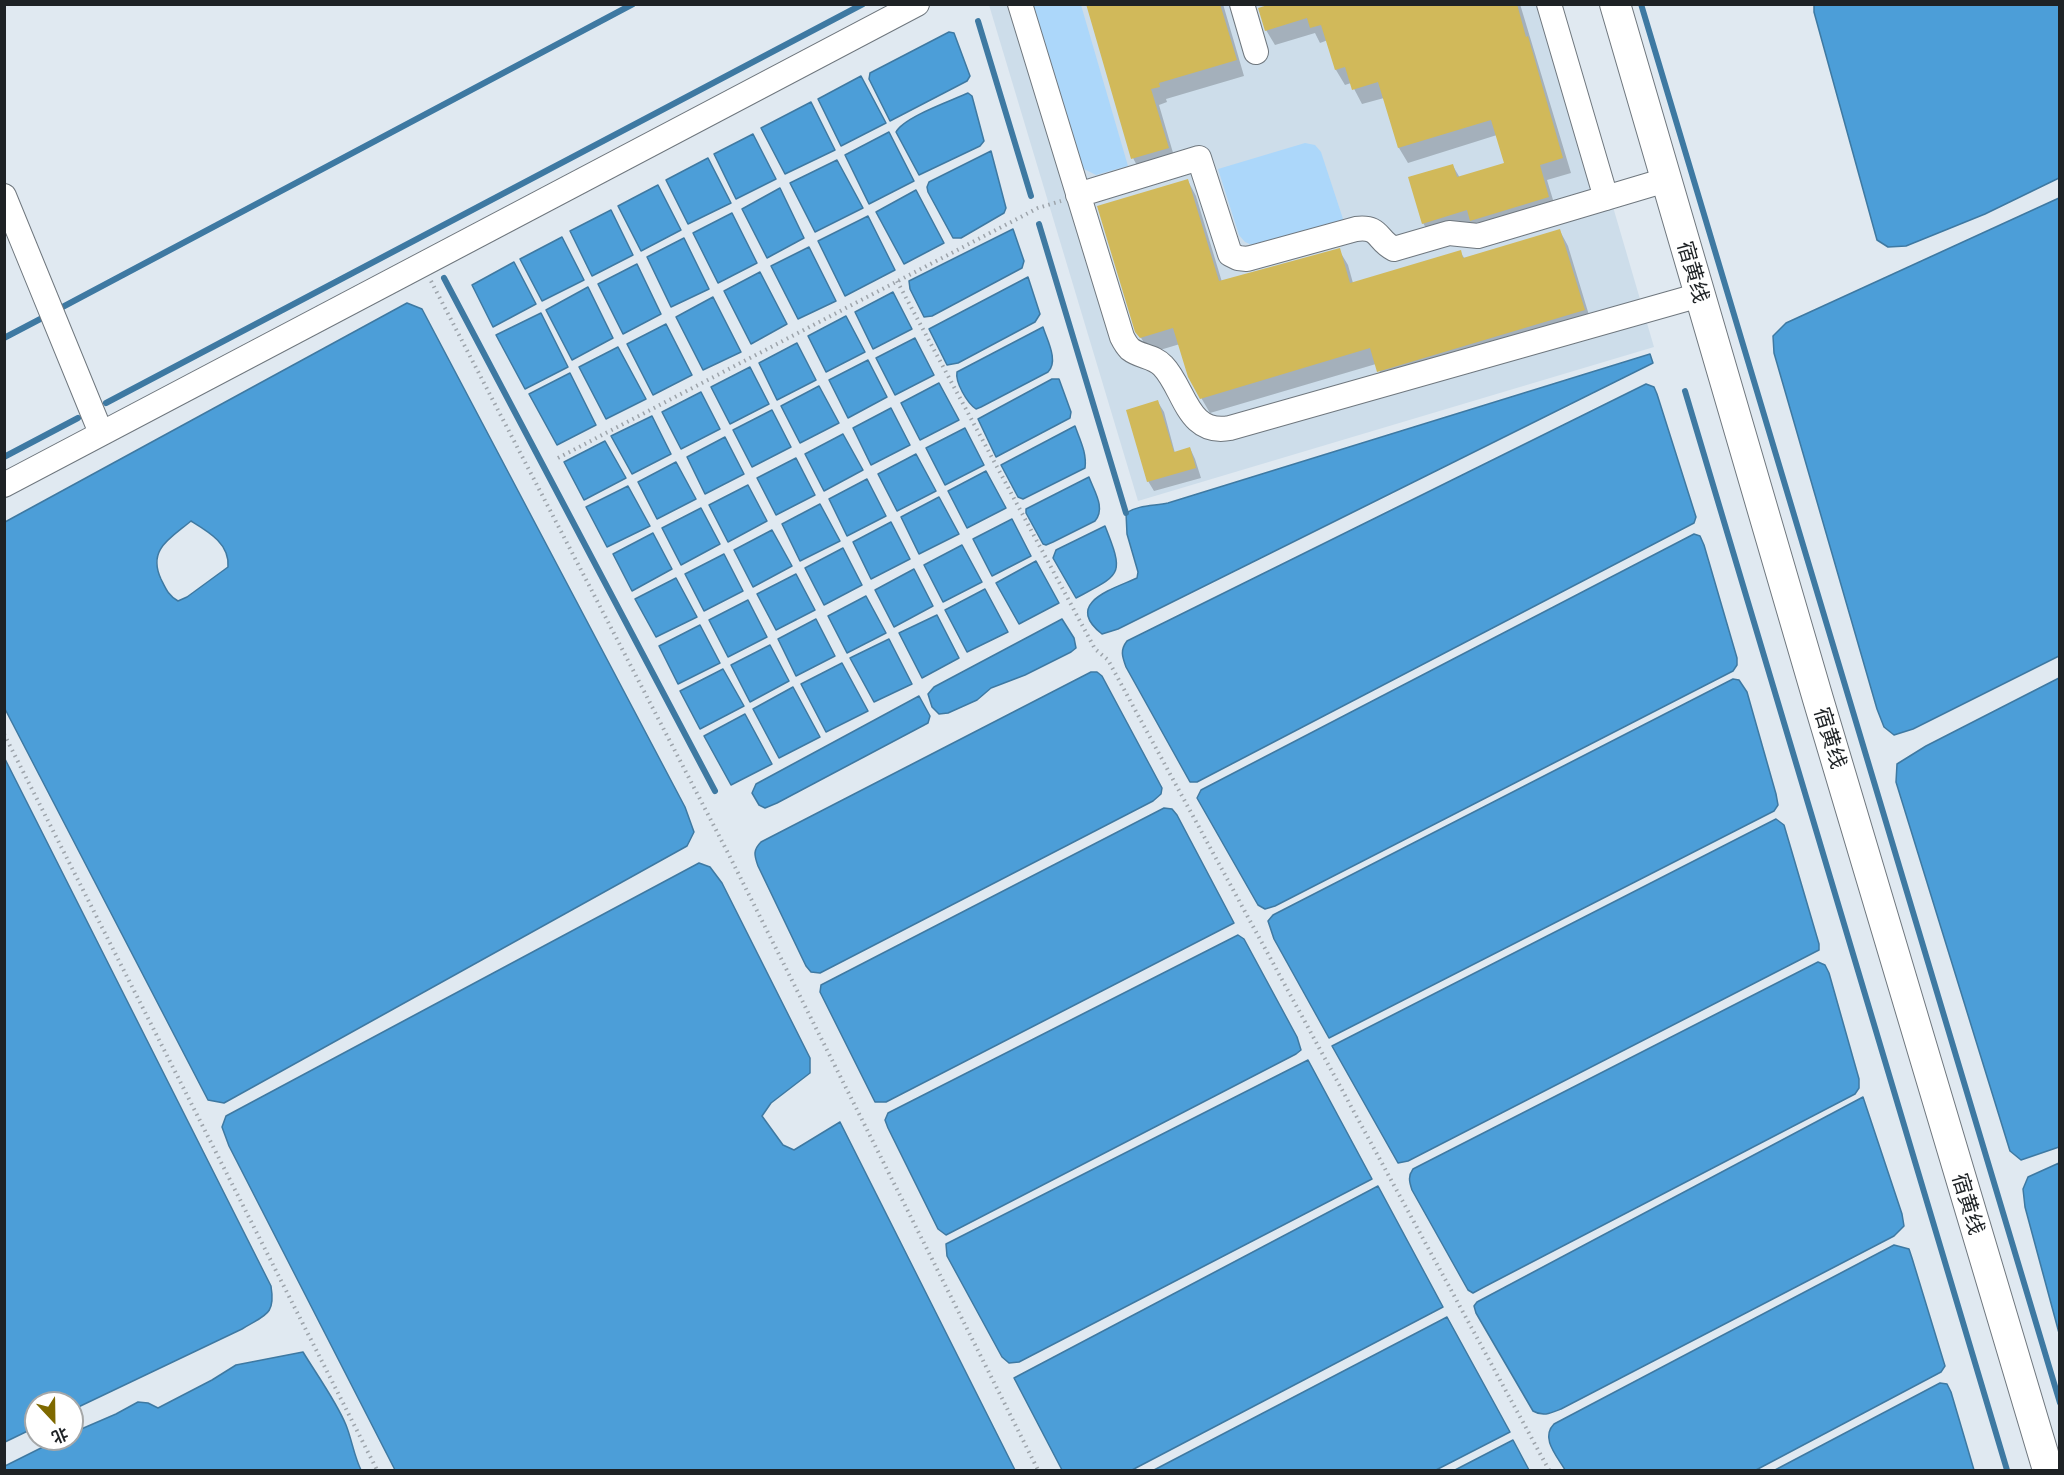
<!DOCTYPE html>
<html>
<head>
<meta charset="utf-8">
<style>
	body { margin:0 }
	#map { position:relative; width:2064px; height:1475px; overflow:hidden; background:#e0e9f1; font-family:Commissioner,"Noto Sans SC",sans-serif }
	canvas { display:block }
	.frame { position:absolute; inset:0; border:6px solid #1e2225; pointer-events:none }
	.north { position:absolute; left:24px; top:1391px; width:60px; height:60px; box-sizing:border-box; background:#fff; border:2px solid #a5a7a8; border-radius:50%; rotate:158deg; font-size:16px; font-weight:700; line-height:24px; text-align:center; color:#1e2225 }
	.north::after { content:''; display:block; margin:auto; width:21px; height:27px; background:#7e6900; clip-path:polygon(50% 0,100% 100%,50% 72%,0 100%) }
</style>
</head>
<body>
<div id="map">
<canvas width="2064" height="1475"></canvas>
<div class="frame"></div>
<div class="north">北</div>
</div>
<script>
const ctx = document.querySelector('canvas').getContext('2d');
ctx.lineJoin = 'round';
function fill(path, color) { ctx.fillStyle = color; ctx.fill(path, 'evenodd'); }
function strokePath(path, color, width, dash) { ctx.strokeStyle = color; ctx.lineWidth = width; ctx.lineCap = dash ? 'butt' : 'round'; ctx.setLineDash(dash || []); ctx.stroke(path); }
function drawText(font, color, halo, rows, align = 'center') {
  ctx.font = font + ' Commissioner,"Noto Sans SC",sans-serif'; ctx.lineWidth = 6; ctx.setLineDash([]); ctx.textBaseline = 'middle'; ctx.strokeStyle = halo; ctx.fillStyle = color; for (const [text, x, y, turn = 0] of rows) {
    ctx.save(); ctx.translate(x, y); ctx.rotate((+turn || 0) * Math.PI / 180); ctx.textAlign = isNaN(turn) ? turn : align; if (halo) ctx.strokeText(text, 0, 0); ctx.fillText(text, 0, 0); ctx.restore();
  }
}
fill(new Path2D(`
	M989,5H1554L1654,347L1138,501Z`), '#cdddea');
fill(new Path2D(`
	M1032,5H1081L1128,166L1096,175L1080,167Z
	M1305,143L1315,145L1321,152L1344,222L1252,245L1245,242L1239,235L1218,169Z`), '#acd7fa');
const water = new Path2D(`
	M1814,5H2059V178L1985,214L1906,246L1888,247L1877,240L1814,12Z
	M949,32L954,33L970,76L967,81L890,121L869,79L870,73Z
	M861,76L886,123L841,146L818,99Z
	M968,93L972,96L984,141L980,146L919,175L896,132C904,117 951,101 968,93Z
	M811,102L835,150L785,174L761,128Z
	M889,132L914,181L869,204L845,155Z
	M753,134L776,179L736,199L714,154Z
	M991,151L1006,208L1004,213L961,238H953L928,192L927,187L929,182Z
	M708,158L731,203L688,224L666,180Z
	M837,160L863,208L815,232L790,183Z
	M658,185L681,230L641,251L618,206Z
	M780,188L804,238L767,258L742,209Z
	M916,190L944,243L904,264L876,212Z
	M2059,198V656L1913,729L1894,735L1884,727L1877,709L1774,353L1773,336L1786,323Z
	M611,210L633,255L592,276L570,231Z
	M732,213L757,263L718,283L693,233Z
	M868,216L895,270L845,296L818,241Z
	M1013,229L1024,261L1022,268L932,316L924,317L910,289L909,281Z
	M562,237L584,280L542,301L520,259Z
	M684,238L709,289L671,307L647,257Z
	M809,247L836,301L798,319L771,266Z
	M514,262L536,304L493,327L472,285Z
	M637,264L661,314L623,334L598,284Z
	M760,272L787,324L751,344L724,291Z
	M1028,277L1040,314L1035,322L958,363L947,365L929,329Z
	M588,287L613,338L572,360L546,310Z
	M893,292L912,329L873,349L855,312Z
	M713,297L741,352L703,370L676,317Z
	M407,303L422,309L685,807L694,832L687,846L224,1103L208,1100L5,709V522ZM191,521C209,532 230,544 228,567L187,597L178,601C168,595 166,589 161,579C147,549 171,538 191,521Z
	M541,313L568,367L525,389L496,335Z
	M846,316L865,352L826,372L808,336Z
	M666,324L692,375L653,395L627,344Z
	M1043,327C1047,340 1059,361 1048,372L981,407L976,409C967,403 955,382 957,372Z
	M915,338L934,375L895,395L876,358Z
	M797,343L816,380L777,400L759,363Z
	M618,347L646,399L606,419L579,367Z
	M1650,354L1653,363L1118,629L1102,634C1063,603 1113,589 1137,578L1138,572L1127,534L1126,513C1138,505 1154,506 1168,503Z
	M868,360L887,397L848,418L829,380Z
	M750,367L769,404L730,424L711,387Z
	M570,373L596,425L557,445L529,394Z
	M1052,379H1059L1071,412L1070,418L996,457L978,419Z
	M939,383L959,420L920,440L901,403Z
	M1646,384L1654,387L1657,394L1696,517L1694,523L1197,782H1190L1126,667C1122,656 1120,650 1127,641Z
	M819,386L839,423L800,443L781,406Z
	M701,392L720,429L681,449L662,412Z
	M891,408L910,445L871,465L853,428Z
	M772,410L791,447L752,467L733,430Z
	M652,416L671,454L632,474L611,436Z
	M1075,426C1080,440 1087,453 1085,468L1023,499L1018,497L1001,465Z
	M965,428L984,465L945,485L926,448Z
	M843,434L863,470L824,491L805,454Z
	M725,437L744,474L705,494L687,457Z
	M605,441L626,478L584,500L564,462Z
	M916,454L936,491L897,511L878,474Z
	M796,458L815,495L776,515L757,478Z
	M676,462L696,499L657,519L638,482Z
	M986,471L1006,508L967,528L948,491Z
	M1089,477C1094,491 1106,508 1095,521L1053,542L1046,545L1043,544L1026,513V509Z
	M867,479L886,516L847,536L829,499Z
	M748,485L767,521L728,542L709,505Z
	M628,486L650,526L607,547L586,507Z
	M939,497L959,534L919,554L901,517Z
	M820,504L840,541L800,561L782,524Z
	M701,508L720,544L681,565L662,528Z
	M1012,519L1031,556L992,576L973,539Z
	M891,522L910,559L871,579L853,542Z
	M1105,526C1125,576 1121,574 1076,598L1053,558L1056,550Z
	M772,530L792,566L753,587L734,550Z
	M653,533L672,569L632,591L613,554Z
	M1694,534L1700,536L1704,545L1737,658V665L1733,671L1275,906L1265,909L1258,905L1197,798L1201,790Z
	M962,545L982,582L943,602L924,565Z
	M843,548L862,585L824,605L805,568Z
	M724,554L743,591L704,611L685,574Z
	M1036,561L1059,603L1019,624L996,583Z
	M914,569L933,606L894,627L875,590Z
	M796,574L815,610L776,630L757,594Z
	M676,578L697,617L656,637L635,599Z
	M985,589L1008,632L967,652L945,610Z
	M866,596L886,633L847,653L828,616Z
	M748,600L767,637L728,657L709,620Z
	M937,615L959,658L922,678L899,633Z
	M816,619L835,656L796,676L778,639Z
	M1062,619L1074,638L1076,648L1071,652L1025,675L991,688L977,700L948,713L939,714L932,707L928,694L934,687Z
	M700,625L720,663L678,684L659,646Z
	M889,639L912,684L874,702L850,658Z
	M770,645L789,681L750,702L731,665Z
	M842,663L868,711L826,732L801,684Z
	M723,669L744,706L700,729L680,691Z
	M1091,672H1097L1102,676L1162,788L1161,794L1153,801L820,973L811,972L806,966L758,866C754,855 753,850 761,842Z
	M2059,678V1147L2021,1160L2010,1151L1896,782L1897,764L1926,746Z
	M1733,679L1739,680L1747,692L1776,794L1778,805L1774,811L1329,1038L1274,939L1268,921L1273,915Z
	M793,687L820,737L779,758L753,709Z
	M919,696L930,716L928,723L777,803L765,808L759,805L752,793L756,784Z
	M745,714L772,764L731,785L704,736Z
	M4,757L271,1286C276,1316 264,1315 242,1329L72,1410V1403H36V1427L5,1442Z
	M1164,808L1172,809L1177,815L1234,923L886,1102H875L820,992L821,985Z
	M1776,819L1784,825L1819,944V950L1408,1161L1398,1163L1332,1046Z
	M699,863L710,867L722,883L810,1058V1073L771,1103L762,1116L783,1145L794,1150L840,1122L1015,1470H395L229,1146L222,1127L226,1116Z
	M1238,935L1244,939L1297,1037L1301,1050L1296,1054L946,1235L938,1229L888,1128L885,1120L888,1113Z
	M1818,962L1825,965L1829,973L1859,1079V1088L1855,1094L1484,1287L1473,1293L1468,1290L1412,1190C1409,1181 1408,1176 1413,1169Z
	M1308,1060L1372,1179L1019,1362L1009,1363L1002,1357L947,1256L946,1244Z
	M1863,1097L1902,1214L1904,1226L1894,1236L1561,1409C1551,1413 1543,1417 1533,1411L1476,1313L1474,1306L1477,1302Z
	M2059,1163V1333L2025,1207L2023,1189L2028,1177Z
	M1378,1186L1443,1307L1132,1470H1062L1014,1378Z
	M1894,1245L1909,1249L1912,1258L1945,1366L1941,1372L1756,1470H1565C1557,1456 1540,1438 1554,1424Z
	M1447,1317L1510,1432L1436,1470H1154Z
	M303,1352C317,1375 336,1401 346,1425C352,1440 354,1456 361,1470H5V1466L59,1439H72V1433L116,1414L138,1402L148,1403L158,1408L212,1380L236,1365Z
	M1940,1383L1947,1384L1951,1392L1974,1470H1775Z
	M1513,1440L1529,1470H1455Z`);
fill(water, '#4c9ed8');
strokePath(water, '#3e79a2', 1.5);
fill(new Path2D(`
	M1087,4H1223L1244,76L1166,99L1167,102L1159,105L1176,163L1141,173L1133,158Z
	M1270,4H1520L1571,173L1547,180L1557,213L1432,238L1423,223L1453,166L1460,178L1506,164L1497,135L1408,163L1399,148L1384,98L1362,104L1351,83L1345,85L1336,70L1328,40L1320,43L1315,33L1275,45L1266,30Z
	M1188,181L1196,196L1222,282L1339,250L1348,265L1353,283L1460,252L1465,259L1560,231L1568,246L1592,325L1387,386L1376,364L1210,413L1189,377L1180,344L1150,353L1137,331Z
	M1158,402L1164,412L1175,453L1190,448L1195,459L1201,478L1154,491L1148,481Z`), '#0003');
strokePath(new Path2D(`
	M1641,4L2060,1403
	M978,21L1031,196
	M1039,224L1126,513
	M444,278L715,791
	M55,311L633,4
	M4,338L46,316
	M1685,391L2007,1470
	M106,403L863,4
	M4,457L78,418`), '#3e79a2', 6);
fill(new Path2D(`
	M1086,4H1220L1237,60L1159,83L1160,87L1151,89L1169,148L1131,159Z
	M1271,4H1517L1526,37L1528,36L1563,158L1540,165L1549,197L1470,221L1467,210L1422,224L1408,177L1453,164L1457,177L1504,163L1491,120L1398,148L1378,82L1352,90L1345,67L1335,70L1321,25L1310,28L1307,18L1265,31L1258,8Z
	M1188,179L1219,281L1340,248L1350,283L1461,250L1463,258L1560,229L1585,310L1377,372L1370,348L1200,399L1188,377L1173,328L1140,338L1135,332L1097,206Z
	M1158,400L1174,452L1190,447L1196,468L1147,482L1126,410Z`), '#d1b95a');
const minor = new Path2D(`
	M1020,4L1122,337C1124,341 1127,346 1130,349C1140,357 1154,356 1163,366C1185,389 1187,436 1230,428L1700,295
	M1242,4L1256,52
	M1549,4L1606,198
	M1078,195L1199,158L1230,254L1238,258L1247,259L1356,229C1381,226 1376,240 1394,249L1449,233L1478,236L1666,180
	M4,196L101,433
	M4,485L917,4`);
const major = new Path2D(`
	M1615,4L1818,699L2048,1470`);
strokePath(minor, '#6f777e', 26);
strokePath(major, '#6f777e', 32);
strokePath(new Path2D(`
	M431,281L728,853L1038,1470
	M897,281L1095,649L1108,660L1549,1470
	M558,458L1038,208L1061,201
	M4,734L377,1470`), '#9da4ab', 4, [1.5, 4.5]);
strokePath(minor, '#fff', 24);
strokePath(major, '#fff', 30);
drawText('21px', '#1e2225', '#fff', [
	["宿黄线",1693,272,74],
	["宿黄线",1830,738,73],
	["宿黄线",1968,1204,73]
]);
</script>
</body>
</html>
